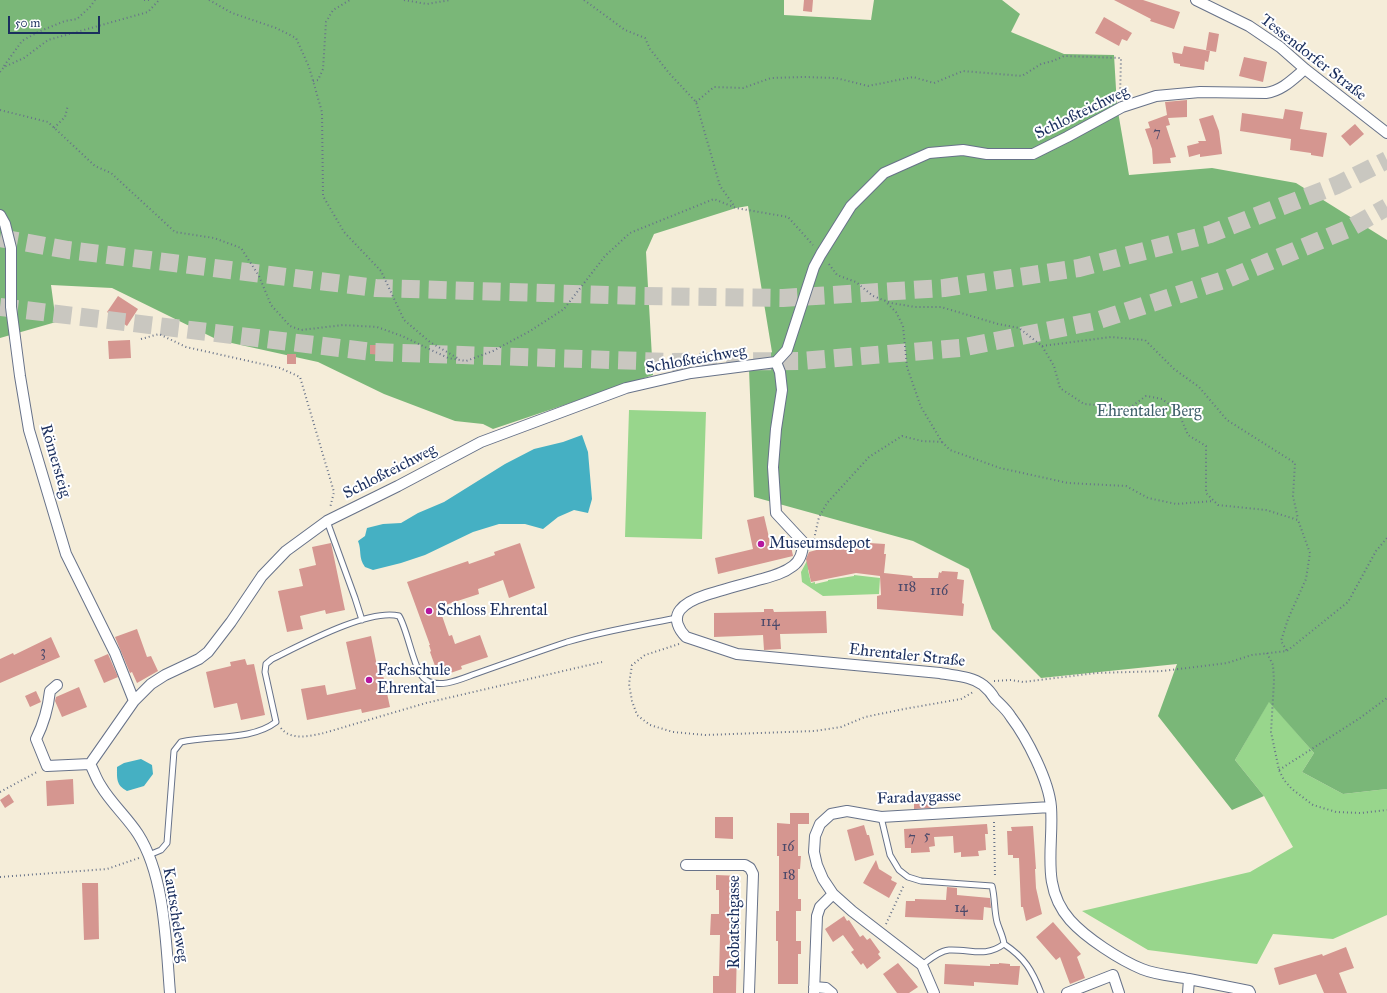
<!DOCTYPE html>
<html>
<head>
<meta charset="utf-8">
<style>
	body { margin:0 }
	#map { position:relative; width:1387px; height:993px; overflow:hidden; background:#f5edd9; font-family:"IM FELL Great Primer",serif }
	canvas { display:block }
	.scale { position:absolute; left:8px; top:16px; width:92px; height:18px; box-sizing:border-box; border:2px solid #1b2f5e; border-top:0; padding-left:5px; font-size:12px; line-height:14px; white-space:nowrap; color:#1b2f5e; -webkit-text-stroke:3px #fff; paint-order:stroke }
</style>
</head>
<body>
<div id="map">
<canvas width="1387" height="993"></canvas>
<div class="scale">50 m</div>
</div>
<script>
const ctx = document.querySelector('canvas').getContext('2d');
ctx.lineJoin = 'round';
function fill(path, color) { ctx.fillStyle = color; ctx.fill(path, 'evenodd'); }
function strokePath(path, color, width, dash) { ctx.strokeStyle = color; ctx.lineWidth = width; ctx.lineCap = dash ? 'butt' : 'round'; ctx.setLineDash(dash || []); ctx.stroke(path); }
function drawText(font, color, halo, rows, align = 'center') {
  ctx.font = font + ' "IM FELL Great Primer",serif'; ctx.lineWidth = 4; ctx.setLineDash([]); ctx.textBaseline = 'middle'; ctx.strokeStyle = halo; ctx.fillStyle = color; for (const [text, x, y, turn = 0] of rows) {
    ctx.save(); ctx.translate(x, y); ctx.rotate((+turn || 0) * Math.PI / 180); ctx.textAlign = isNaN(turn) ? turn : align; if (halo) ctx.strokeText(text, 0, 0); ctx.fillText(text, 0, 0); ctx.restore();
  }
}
fill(new Path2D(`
	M629,410L706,412L702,539L625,537Z
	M809,557L811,568L808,570L811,583L815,582V584L828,581V580L854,576V575L880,578L879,594L823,596L802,582L801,572Z
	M1269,701L1314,753L1302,772L1343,794L1387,789V915L1333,939L1273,934L1257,964L1148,950L1082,911L1250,872L1293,847L1264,796L1235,760Z`), '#98d68c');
fill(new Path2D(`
	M0,0H784V15L871,20L874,0H1002L1020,14L1011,32L1064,54L1114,55L1117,106L1129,175L1212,168L1296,183L1387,240V789L1343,794L1302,772L1314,753L1269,702L1235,760L1264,796L1232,810L1158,716L1177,664L1041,678L992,629L969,569L913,541L754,497L749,369L772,352L748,206L736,208L654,234L646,252L653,375L493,429L483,424L455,421L384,394L318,362L218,340L112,288L51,285L56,322L0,338Z`), '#7ab778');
fill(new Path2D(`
	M582,435L588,452L592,499L588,513L574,510L558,517L543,529L525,524H499L473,532L425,555L401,563L373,570L365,567C358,557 362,551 358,541L365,536L367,528L383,524L401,523L418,513L444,502L505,464L534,449L563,442Z
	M141,759L152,765L153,774L144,786L127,791C116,785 117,779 117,767L124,763Z`), '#45b0c3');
fill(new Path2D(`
	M804,0H813L812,12L803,11Z
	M1114,0H1143L1180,12L1174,29L1150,21L1151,19Z
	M1104,17L1132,33L1127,41L1122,39L1119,46L1095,33Z
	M1209,32L1219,34L1216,52L1206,50Z
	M1184,46L1210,51L1208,62L1205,61L1204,70L1180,66V64L1174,63L1172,52L1182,54Z
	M1244,57L1267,62L1263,82L1239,76Z
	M1187,100V117L1168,118L1170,125L1166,126L1176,157L1170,158L1171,163L1153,164L1152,149L1145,129L1150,128L1148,122L1167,115L1165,102Z
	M1285,109L1303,112L1300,129L1327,133L1323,157L1311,155V153L1290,150L1291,139L1240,131L1242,113L1283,119Z
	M1213,115L1219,131L1222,154L1200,157V154L1189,157L1187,146L1199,143L1198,141H1206L1199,119Z
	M1355,124L1364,134L1350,146L1341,136Z
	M118,296L138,309L127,326L107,312Z
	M130,340L131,358L109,359L108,341Z
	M370,345H384L383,355L370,354Z
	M287,354H296V364H287Z
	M764,516L771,546L790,541L793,556L718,574L715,558L753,549L747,520Z
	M838,539L845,542H869V543L885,544L884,554H886L884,573L912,576L913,578H938L939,572L941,573L942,571L958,572L957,579L964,580L962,603L964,604L963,616L877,609V596L881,595L880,576L856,573L811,582L806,559L809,552L820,549L819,543Z
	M331,543L345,610L326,614L325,610L300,616L303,629L287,632L278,591L303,586L299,569L316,565L312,547Z
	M520,543L535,588L509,598L503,580L478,589L479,594L439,607L449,636L452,635L455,644L480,635L488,657L461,666L462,669L439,677L430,652L431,651L429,645H430L407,582L468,561L469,564L495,555L494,552Z
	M764,609H773L774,612L826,611L827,633L780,634L781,649L764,650L763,635L714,637V613L764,612Z
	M137,629L147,657L151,656L158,671L137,683L132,672L130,673L115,637Z
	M371,636L379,676L383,675L390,707L362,713L361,709L307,720L301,689L325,685L327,695L356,689L346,642Z
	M51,637L60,657L0,683V659L13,653L14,655Z
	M108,654L118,677L104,683L94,660Z
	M245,659L247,665L254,664L265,715L241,720L237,703L214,708L206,672L231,666L230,662Z
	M79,687L87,707L62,717L55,701L56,697Z
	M36,691L41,702L30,707L25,696Z
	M73,779L74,804L47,806L46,781Z
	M9,794L14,802L5,808L0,800Z
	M931,797V808L914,809V798Z
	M790,813H809V824H793H798V856H801L800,869H798V899H801V911H796V941H801V954H798V984H778V941H776V911H779V856H777V823L790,824Z
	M715,817H733V839L715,838Z
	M987,824L988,834H985L986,850L978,851L979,856L961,857V852L954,853L953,836L934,837L935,846L929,847L930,852L911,853V848H905L904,829Z
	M864,825L867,835H869L874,855L855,861L847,830Z
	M1033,826L1036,869H1035L1036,888L1042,914L1026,921L1023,907H1021L1019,858H1013V855H1008L1007,831H1012L1011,827Z
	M876,860L879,869L892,877L891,880L897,883L889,898L863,883Z
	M716,875L740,876V897H738L736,993H713V976H719L720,935H710L711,914H719V890H716Z
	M82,883H98L99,939L84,940Z
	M947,887L957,888V895L990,898L991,908L984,907L983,920L905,917L906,901H915V899L946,900Z
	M844,916L847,921L849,920L860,937L863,935L867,940L870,938L880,952L878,954L881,958L867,969L863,963L861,965L851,952L854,950L843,935L833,942L825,929Z
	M1053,922L1081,954L1077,957L1085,978L1070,984L1060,957L1056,960L1036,937Z
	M1346,947L1354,968L1339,973L1347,993H1324L1316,974L1279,985L1274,968L1322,954L1323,956Z
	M898,963L918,987L909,993H897L883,974Z
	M999,963L1010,964V966H1020L1018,985L974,982V986L944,984L945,964L990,966V964H999Z`), '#d59690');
strokePath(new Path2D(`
	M0,238L68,250L376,288L642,296L783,298L944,288L1079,268L1210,234L1337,185L1387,160
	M0,307L373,352L670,362L801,361L960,348L1096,321L1227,279L1350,228L1387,207`), '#c9c7c0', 18, [18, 9]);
const lane = new Path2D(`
	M327,521L355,598L362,620
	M881,817L890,855L899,870L908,877L921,881L992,886C995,897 994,910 997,922C999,929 1003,936 1004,944C985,958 971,949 949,950C939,951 930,959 922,965
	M149,855L161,850L167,843L174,751L181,742C211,735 251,741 276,722L265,672L266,664L272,659C301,645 369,608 399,616C408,630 414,673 426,680C440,689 461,679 475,674C506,663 537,652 567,642C603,631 641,625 677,618
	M1004,944C1025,958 1032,970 1041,993`);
const street = new Path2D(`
	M1196,0L1249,26L1280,47L1305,69L1387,133
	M0,215L5,224L11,248V307L20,376L29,430L66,554L115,653L134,701
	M776,362L780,372L782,390L776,429L773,467L776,513L803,542C803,551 801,560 793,566C784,573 773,576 762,579C744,584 725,589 706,595C697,598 686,602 680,610C673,619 679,630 686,637L737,654L940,673C955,676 971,676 983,685C988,689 992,694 995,699C1001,705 1007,710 1011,717C1027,738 1049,781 1051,807C1054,847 1040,886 1070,920C1086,938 1120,960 1142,969C1157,975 1174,976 1189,979C1209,983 1229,987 1249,991L1250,993
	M57,685L50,691C48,709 44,723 36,739L47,766L90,764
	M90,764L134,701L151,684L165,675L199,659L208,652L231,622L262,576L286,551L327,521L398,486L481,442L626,388L691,373L776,362L787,350L814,267L821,254L851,206L884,173L929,153L963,150L987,154H1033L1067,137L1122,107L1156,96L1200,92L1266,93C1282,91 1293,79 1305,69
	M90,764C94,771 96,779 101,786C111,803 127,817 138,834C165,876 166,944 170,993
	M686,865H745L750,868L753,874L749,993
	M1113,975L1119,993
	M814,987L826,988L832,993
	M814,993L817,916L820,907L833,894
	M934,993L922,965L852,911L833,894L823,879L817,865L814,852L815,836L820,824L831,814L847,811L881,817L1051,807
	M1067,993L1113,975
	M1188,993L1189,979`);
strokePath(lane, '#677289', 7);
strokePath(street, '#677289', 12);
strokePath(new Path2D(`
	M144,0H151
	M209,0L232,13L276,28L296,38L309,67L322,112L323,196L344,232L381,271L404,320L430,342L459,359
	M404,0L427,4L450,0
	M584,0L625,30L645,38L650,49L669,73L696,102L720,186L735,207
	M4,66L22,41L38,32L65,21L77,19L90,7L95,0
	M0,72L4,67L24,58L48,40L148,12L159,0
	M313,81L318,80L323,69L326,22L333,10L350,0
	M696,102L714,87L743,88L771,78L805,77L836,78L868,86L913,77L934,83L963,71L1022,76L1041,64L1053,61L1064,56L1121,58L1120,97
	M0,110L48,122L95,166L111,173L175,232L214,238L241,248L259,276L271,305L290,326L301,330L343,325L377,327L402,336L448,358L466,361L493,351L530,331L564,309L605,256L630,233L714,199L736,208L788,217L813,245
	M54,128L65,117L68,105
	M829,264L837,275L856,282L873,296L891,303L915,307H941L998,324L1019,328L1042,346L1054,366L1060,388L1084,404L1098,405L1116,415L1128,409L1146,396L1162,399L1178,411L1188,435L1206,446V493L1218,505L1266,510L1298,520L1310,553L1306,579L1288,619L1281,641L1287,651
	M141,339L159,334L186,347L280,368L300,377L334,492L330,508
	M1042,346L1111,337L1145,340L1174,369L1199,387L1227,420L1295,463L1293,496L1298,519
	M942,442L950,450L1000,468L1068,483L1126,486L1148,498L1176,504L1213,501
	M814,539L819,517L827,503L869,457L902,436L922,441L942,442L921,407L907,367L903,326L896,312L885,301
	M679,644L645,655L632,665L629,684L632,701L637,715L650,725L673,732L705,735L815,731L841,727L865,717L904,709L961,699L973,692
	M1267,653L1273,665L1274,681L1271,732L1279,770L1284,780L1292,789L1313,805L1336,812L1361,813L1387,810
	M994,681L1011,680L1023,682L1096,673L1163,671L1227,663L1252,655L1287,651L1348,602L1376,551L1387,538
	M281,728C291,741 310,736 324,733L426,703L602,662
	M1279,770L1360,718L1387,698
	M0,792L37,772
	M994,822L995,878
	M0,877L107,869L139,858
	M886,924L904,885`), '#677289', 2, [1, 3]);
strokePath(lane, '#fff', 5);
strokePath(street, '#fff', 10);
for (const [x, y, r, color] of [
	[761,544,4,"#b5179e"],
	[429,611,4,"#b5179e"],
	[369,680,4,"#b5179e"]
]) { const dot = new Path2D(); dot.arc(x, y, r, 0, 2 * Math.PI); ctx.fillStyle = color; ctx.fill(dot); strokePath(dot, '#fff', 1.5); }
drawText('14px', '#4a496a', null, [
	["7",1157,134],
	["118",907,588],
	["116",939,592],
	["114",770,623],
	["3",43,653],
	["5",927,837],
	["7",912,839],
	["16",788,848],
	["18",789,876],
	["14",961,909]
]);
drawText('16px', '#1b2f5e', '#fff', [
	["Tessendorfer Straße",1313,58,38],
	["Schloßteichweg",1082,113,-26],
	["Schloßteichweg",696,360,-10],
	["Römersteig",55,461,74],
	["Schloßteichweg",390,472,-27],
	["Ehrentaler Straße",907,656,6],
	["Faradaygasse",919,798,-2],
	["Kautscheleweg",175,915,81],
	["Robatschgasse",735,922,-90]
]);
drawText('16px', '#40616c', '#fff', [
	["Ehrentaler Berg",1149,412]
]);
drawText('16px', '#1b2f5e', '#fff', [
	["Museumsdepot",769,544],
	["Schloss Ehrental",437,611],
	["Fachschule",377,671],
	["Ehrental",377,689]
], 'left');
</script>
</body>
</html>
